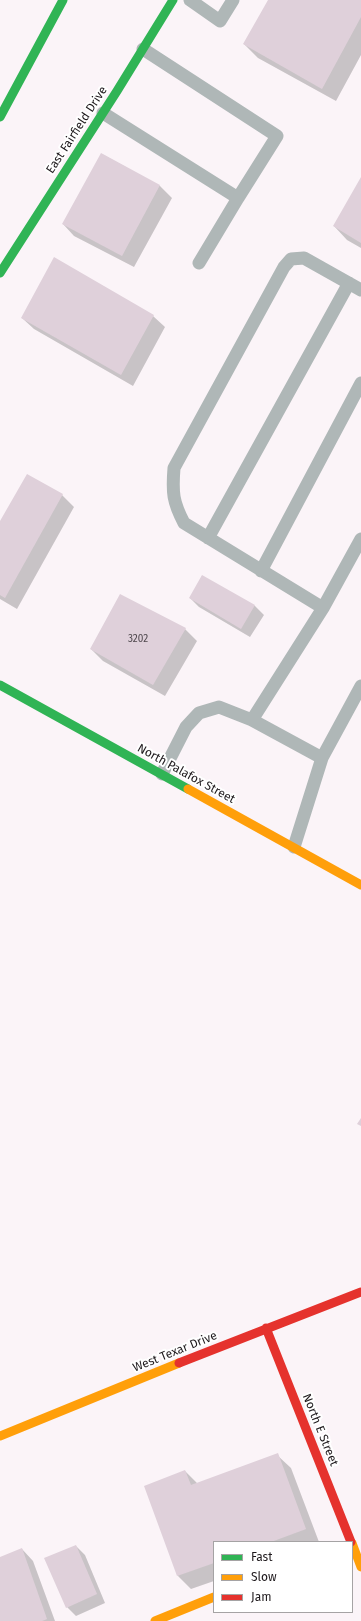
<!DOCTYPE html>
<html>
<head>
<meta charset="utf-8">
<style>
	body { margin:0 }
	#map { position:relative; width:361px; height:1621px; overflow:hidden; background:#fbf4f8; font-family:"Fira Sans",sans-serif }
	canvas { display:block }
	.legend { position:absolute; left:213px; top:1541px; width:140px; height:72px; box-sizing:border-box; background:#fff; border:1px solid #a5a3a4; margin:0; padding:5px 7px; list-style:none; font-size:12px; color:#1e191c }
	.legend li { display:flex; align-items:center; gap:8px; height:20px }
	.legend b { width:20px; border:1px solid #a5a3a4 }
</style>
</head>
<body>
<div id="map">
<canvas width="361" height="1621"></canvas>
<ul class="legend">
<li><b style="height:5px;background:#30b455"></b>Fast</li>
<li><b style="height:5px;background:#ff9f0a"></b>Slow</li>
<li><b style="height:5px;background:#e5322d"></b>Jam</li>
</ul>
</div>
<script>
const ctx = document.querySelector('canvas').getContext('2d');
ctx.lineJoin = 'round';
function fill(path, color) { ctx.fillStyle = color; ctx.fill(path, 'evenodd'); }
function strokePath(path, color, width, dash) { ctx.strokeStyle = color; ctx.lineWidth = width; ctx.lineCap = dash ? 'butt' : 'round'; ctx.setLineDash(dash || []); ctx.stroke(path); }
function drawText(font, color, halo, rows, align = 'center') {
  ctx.font = font + ' "Fira Sans",sans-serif'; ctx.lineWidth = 4; ctx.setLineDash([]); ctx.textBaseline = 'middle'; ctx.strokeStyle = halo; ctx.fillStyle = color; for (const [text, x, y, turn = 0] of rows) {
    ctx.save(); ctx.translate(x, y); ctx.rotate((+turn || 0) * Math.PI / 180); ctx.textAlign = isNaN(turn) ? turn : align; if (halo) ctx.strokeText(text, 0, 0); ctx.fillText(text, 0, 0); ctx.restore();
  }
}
fill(new Path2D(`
	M269,0H361V55L336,101L258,58L244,44Z
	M102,154L160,186L172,198L134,267L74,236L63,224Z
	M361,179V248L347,240L334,226Z
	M153,316L165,327L133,386L34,329L22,318Z
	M62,495L74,507L17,609L0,599V523Z
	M202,576L255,606L264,615L250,637L199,607L190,598Z
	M185,629L197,641L165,696L103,661L91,649Z
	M277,1455L291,1468L319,1542H214V1581L191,1589L178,1576L185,1471L198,1484Z
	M76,1546L85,1555L105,1603L76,1616L67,1607L45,1559Z
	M22,1549L33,1561L55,1621H1L0,1558Z`), '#0003');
fill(new Path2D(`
	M268,0H361V17L322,89L243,44Z
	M101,153L160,185L122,256L62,224Z
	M361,177V243L333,226Z
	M54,257L154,315L121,375L21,318Z
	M27,474L63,494L5,598L0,595V521Z
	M202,575L255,605L241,629L189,598Z
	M120,594L186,628L153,685L90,649Z
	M361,1118V1126L357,1124Z
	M278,1453L306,1529L271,1542H214V1563L177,1576L144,1486L185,1470L191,1485Z
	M76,1545L97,1594L66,1608L44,1558Z
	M22,1548L47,1619L42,1621H0V1557Z`), '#dfd0da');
strokePath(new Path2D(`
	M190,0L220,21L233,0
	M103,113L238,198L277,136L143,49
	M199,263L238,198
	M208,538L349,283
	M261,571L361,383
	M323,608L184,523C173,502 172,493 174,468L284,267L291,259L304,258L361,290
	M252,720L323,608L361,539
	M322,758L361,686
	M162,774L186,727L199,713L219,707L252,720L322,758L294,847`), '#afb7b7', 13);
strokePath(new Path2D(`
	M0,117L63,0
	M0,273L117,91L173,0
	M0,685L188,789`), '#30b455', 9);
strokePath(new Path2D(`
	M188,789L361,885
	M0,1436L179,1363
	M352,1543L361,1567
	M155,1621L214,1597`), '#ff9f0a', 9);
strokePath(new Path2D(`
	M266,1328L351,1542
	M179,1363L361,1292`), '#e5322d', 9);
drawText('10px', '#4e474c', null, [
	["3202",138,639]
]);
drawText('12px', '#1e191c', '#fff', [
	["East Fairfield Drive",77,130,-57],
	["North Palafox Street",186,774,29],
	["West Texar Drive",175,1352,-22],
	["North E Street",320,1430,68]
]);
</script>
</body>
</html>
